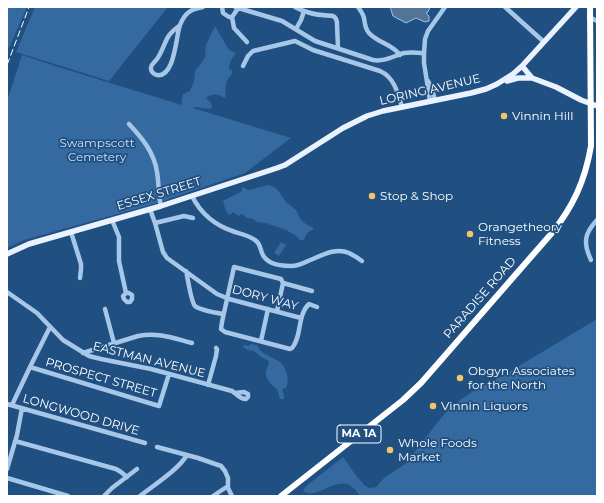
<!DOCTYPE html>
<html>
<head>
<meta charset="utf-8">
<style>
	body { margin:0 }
	#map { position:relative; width:604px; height:503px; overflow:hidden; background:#204f81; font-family:Montserrat,sans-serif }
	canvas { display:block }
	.frame { position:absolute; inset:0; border:8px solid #fff; pointer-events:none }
</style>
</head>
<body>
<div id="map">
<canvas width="604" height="503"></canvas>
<div class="frame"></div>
</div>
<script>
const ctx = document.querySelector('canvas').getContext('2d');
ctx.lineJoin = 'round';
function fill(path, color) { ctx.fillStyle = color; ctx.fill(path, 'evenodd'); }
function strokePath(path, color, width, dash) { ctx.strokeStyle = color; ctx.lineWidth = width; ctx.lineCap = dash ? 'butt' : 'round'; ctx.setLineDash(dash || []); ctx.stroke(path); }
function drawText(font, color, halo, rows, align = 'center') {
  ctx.font = font + ' Montserrat,sans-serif'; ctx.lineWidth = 3.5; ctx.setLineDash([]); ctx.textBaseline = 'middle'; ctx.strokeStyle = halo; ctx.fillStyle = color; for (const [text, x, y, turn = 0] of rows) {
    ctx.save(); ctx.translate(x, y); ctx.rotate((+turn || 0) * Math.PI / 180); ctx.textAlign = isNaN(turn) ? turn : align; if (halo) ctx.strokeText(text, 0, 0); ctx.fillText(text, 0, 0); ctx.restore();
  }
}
fill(new Path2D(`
	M7,7H27L9,48L7,47Z
	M35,7H168L109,81L16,52Z
	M215,26L229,50L236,53C232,58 229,63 229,69L232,71V74C225,80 225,89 226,98C218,95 214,92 206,98L211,103L212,107L210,109L196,107L193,108L291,138L245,173L157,203L24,240L7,248V101L22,55L55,66L182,105V98L183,94L190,91L194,81L195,71L205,58L206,45Z
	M270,185L277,189L286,202L296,210L300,218L303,222L313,228V230C307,231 306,235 304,240H300L295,235L286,230L266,223L257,222L253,219L247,218L242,214L239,216L233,212L230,215C224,211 225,206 223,201C226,199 241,192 242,191C242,190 242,189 242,187H243C249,192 252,189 259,187C263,186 266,186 270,185Z
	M281,242L286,245L279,256L274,253Z
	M597,319V496H360C341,465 320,503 303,491L305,487L343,457L355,474L365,486L370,488L376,487L384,478L405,464L441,418L454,404L475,390L504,375Z
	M250,344L257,345C264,361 283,354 287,375C288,380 288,384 286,388L282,389L284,395V399H280L277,389C271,384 265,380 266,371C267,368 269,365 269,361L261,357L254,351L248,350L243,347L244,345L249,346Z`), '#346a9f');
const water = new Path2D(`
	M391,7H430L428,12L426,13L429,16V21L425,22L416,18L406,23L393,16L391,10Z`);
fill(water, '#537499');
strokePath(water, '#9ac3e9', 1);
strokePath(new Path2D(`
	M222,7L223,13L229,17H232
	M235,7L282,21L315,41L373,60C385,62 393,56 404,53C411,52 417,53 424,53
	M239,7L232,17L234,28L247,42
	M295,7C302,11 315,15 323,15C326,16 330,15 333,16C337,18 337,21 337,24L338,48
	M358,7C361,11 363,14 364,18C365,24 365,29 369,33C378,43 392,44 400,55
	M505,7L544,42
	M589,18L593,19L597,21
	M179,26C175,29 171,32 168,37C164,44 162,52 157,59C155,62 150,65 151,69C151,72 155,75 157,75C175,78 176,35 180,25C182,20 185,15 189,12C193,9 198,8 203,7
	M296,29L301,20L304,11
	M243,66L248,56L253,51L295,41L313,50L380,71C394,77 398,93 402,107
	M428,81L432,89L435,100
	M430,101L424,63V53L425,39L428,31L445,7
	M129,124C142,138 154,152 157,172C159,183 158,194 161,206
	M192,196C201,214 216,226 235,232C242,234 250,236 255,240C260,243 260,248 262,253C266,264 280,266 291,266C297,266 302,264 308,261C321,256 335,247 349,253C353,255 358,258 362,261
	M150,209L155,223L163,252L167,258L217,294L229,299L301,318
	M112,220L119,237V261L126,293L123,296L124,299L127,302H130L132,299V295L129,293H126
	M155,223L184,216L193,218
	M71,232L81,264V269L80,278
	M591,260C583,243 584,234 597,220
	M186,271C188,279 191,302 195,306C200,310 217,313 223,314
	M283,283L281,279L234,267L222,322L221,329L225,332L290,349L292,348C302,337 297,315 309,304L317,307
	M283,283L312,291
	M7,292L37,313L63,340L89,356L101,359L151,369L232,391C237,394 239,399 246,399L248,397V394L244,392L235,393
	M105,309L114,343
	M277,311L283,283
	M261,341L268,309
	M83,353L138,336C158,332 173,338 192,343
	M30,367L159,406L169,374
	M208,385L216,356L217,349L216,348
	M7,404L145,443
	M12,405L30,367L50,327
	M15,441L116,469L121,472L127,477
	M157,447L198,458L221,466L225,471L228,478V488L232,496
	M7,469L17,435L22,408
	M7,478L68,496
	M104,496L112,488L137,469
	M140,496C154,485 178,470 187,455
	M213,496L228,486`), '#a6c7e8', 4.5);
strokePath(new Path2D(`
	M522,66L532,78L556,87L581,100L597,106
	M507,81L518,78H532
	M7,254L29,244L161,206L277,168L285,165L343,128L367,116L383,111L471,93L486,89L497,84L513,74L522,66L576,7`), '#e9f2fe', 5.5);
strokePath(new Path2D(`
	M281,496L403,400L421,383L551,234C573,207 585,181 591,146L590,7`), '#fff', 6);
strokePath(new Path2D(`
	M7,65L29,7`), '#fff', 1, [7, 3]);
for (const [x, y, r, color] of [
	[504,116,4,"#f5c567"],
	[372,196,4,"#f5c567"],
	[470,234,4,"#f5c567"],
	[460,378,4,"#f5c567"],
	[433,406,4,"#f5c567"],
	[390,450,4,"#f5c567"]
]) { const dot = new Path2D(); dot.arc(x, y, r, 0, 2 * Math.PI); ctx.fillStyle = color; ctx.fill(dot); strokePath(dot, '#204f81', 1.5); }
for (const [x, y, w] of [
	[359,434,44]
]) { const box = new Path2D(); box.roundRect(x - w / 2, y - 9, w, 18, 3); ctx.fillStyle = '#204f81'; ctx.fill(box); strokePath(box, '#fff', 1); }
drawText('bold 11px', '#fff', null, [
	["MA 1A",359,434]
]);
drawText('12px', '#fff', '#204f81', [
	["LORING AVENUE",430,90,-13],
	["ESSEX STREET",159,194,-17],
	["DORY WAY",265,298,15],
	["PARADISE ROAD",480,298,-49],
	["EASTMAN AVENUE",149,360,14],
	["PROSPECT STREET",101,378,16],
	["LONGWOOD DRIVE",81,415,16]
]);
drawText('12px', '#fff', '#204f81', [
	["Vinnin Hill",512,116],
	["Stop & Shop",380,196],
	["Orangetheory",478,227],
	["Fitness",478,241],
	["Obgyn Associates",468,371],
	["for the North",468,385],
	["Vinnin Liquors",441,406],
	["Whole Foods",398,443],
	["Market",398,457]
], 'left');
drawText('12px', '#cae0f6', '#204f81', [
	["Swampscott",97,143],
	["Cemetery",97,157]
]);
</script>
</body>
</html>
